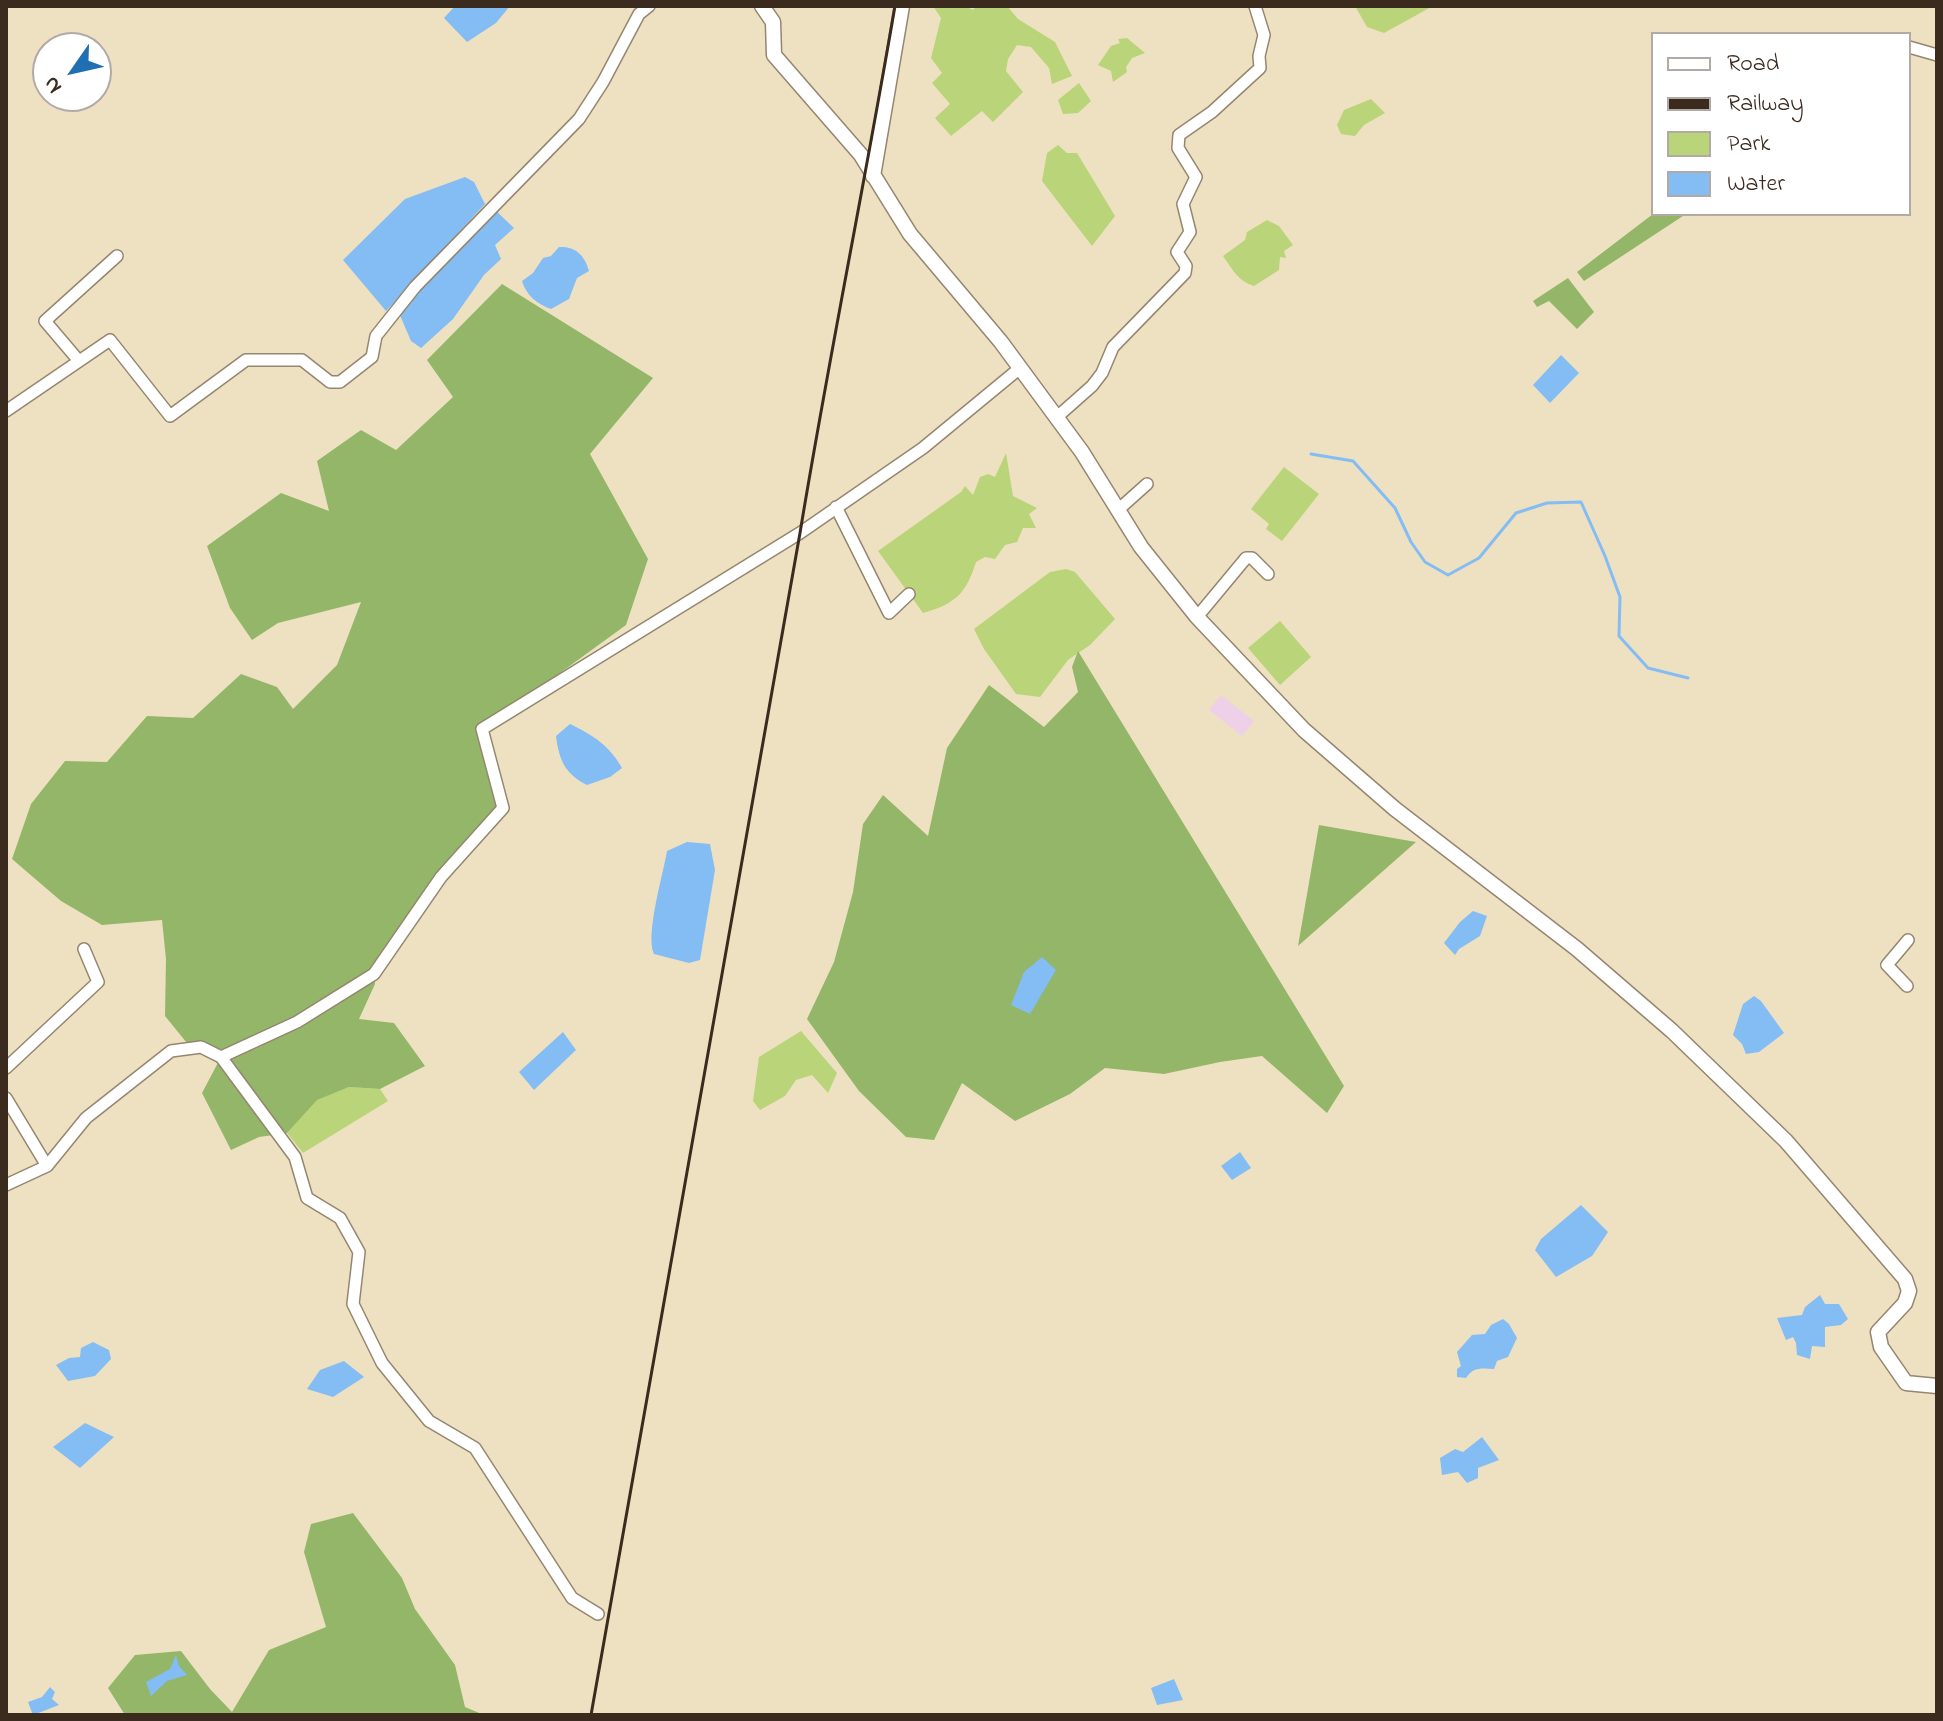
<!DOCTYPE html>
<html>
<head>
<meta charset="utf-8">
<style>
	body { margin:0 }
	#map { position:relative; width:1943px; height:1721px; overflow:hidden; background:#eee1c1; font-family:"Indie Flower",sans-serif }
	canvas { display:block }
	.frame { position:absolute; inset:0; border:8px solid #3b2a1e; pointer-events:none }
	.legend { position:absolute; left:1651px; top:32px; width:260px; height:184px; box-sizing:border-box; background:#fff; border:2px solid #b1aaa5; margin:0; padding:10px 14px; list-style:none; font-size:24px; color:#3b2a1e }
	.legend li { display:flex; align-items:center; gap:16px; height:40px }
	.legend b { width:40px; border:2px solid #b1aaa5 }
	.north { position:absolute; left:32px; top:32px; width:80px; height:80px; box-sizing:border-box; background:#fff; border:2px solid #b1aaa5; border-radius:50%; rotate:236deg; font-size:22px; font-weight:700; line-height:32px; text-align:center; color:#3b2a1e }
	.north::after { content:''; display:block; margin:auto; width:28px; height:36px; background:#1f6fb2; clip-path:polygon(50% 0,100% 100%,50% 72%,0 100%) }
</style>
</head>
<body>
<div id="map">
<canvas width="1943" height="1721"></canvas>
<div class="frame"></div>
<ul class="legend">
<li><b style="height:10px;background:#fff"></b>Road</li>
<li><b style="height:10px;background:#3b2a1e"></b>Railway</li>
<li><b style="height:22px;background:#bad479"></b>Park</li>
<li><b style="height:22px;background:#84bcf4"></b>Water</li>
</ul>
<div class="north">N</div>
</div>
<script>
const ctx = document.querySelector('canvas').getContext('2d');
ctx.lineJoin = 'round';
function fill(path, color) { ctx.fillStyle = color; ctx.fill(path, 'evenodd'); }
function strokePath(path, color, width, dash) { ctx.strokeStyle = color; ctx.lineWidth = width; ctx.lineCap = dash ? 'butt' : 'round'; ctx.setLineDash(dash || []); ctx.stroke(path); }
fill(new Path2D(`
	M1221,695L1254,721L1242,736L1209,710Z`), '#eed0e8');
fill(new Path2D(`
	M933,6H965L973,10L976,6H1007L1018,19L1055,42L1072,76L1052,84L1049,68L1031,47L1017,45L1008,59L1006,71L1023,92L993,122L982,111L951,136L935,118L950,104L932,83L942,73L931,58L941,18Z
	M1355,6H1433L1384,33L1367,27Z
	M1127,38L1145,53L1132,58L1126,67L1127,72L1113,82L1111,71L1098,65L1111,46L1120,43L1118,39Z
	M1079,83L1091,101L1078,113L1063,114L1058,100Z
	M1371,99L1385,113L1364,125L1355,136L1341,134L1337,125L1344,110Z
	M1058,145L1067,153H1077L1115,216L1092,246L1042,181L1047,153Z
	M1267,220L1279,226L1293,245L1284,251L1286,258L1280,257L1279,270L1254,286C1239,282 1232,269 1223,256L1245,240L1247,232Z
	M1006,453L1013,496L1037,508L1029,514L1036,528H1023L1017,542L1005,545L995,559L985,557L976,562C966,594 955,604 923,613L878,551L961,492L965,486L973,495L980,477L988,474L995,477Z
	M1284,467L1319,494L1282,541L1266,529L1269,524L1251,509Z
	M1066,569L1075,572L1115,619L1090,645L1068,660L1040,697L1016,694L984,649L974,629L1050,572Z
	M1280,621L1311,657L1280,685L1248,648Z
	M801,1031L837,1073L828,1093L812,1075L796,1080L785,1096L760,1110L753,1101L759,1057Z
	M349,1087L380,1089L388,1101L303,1153L287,1133L316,1100Z`), '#bad479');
fill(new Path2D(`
	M1653,214H1686L1584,281L1577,272Z
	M1568,278L1594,312L1577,329L1549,301L1537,307L1533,301Z
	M502,284L653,378L590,454L648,559L626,625L483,729L503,808L374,974L375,984L359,1019L394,1023L425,1066L380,1089L349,1087L317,1100L287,1133L259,1137L231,1150L202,1093L221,1057L191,1048L165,1016L166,959L162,920L102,925L61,901L12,859L31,804L65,761L107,762L147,716L193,718L241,674L277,687L293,709L337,665L361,602L278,623L252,640L230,608L207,546L281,493L329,511L317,461L361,430L396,450L453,397L427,360Z
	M1078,651L1344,1086L1327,1113L1262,1056L1220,1062L1164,1074L1105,1068L1070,1094L1015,1121L962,1083L934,1140L906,1137L859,1091L807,1019L834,962L853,892L863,824L883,795L928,836L947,748L989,685L1044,727L1078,692L1072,667Z
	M1319,825L1416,842L1298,946Z
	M353,1513L402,1578L415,1609L455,1665L465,1707L484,1715H125L108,1688L135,1655L181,1651L210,1689L232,1712L269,1650L326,1627L304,1552L311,1524Z`), '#93b669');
fill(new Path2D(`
	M455,6H510L496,23L467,42L444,18Z
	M465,177L474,182L485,204L386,311L343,260L405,199Z
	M494,209L514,228L495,245L501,259L484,275L453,319L421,348L411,341L399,313Z
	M559,247C576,246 585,256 589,271L577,278L569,299L551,309C537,304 526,295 522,281L533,273L543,258L551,256Z
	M1561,355L1579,373L1550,403L1533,385Z
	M570,724C593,735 610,746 622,768L610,777L587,785C565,774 559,760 556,736Z
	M687,842L710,844L715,870L700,960L689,963L654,954C645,935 663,875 667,851Z
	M1473,911L1487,916L1480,936L1459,949L1455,955L1444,943L1460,922Z
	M1042,957L1056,970L1030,1014L1011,1005L1024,972Z
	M1754,996L1761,1001L1784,1033L1759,1052L1746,1054L1742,1044L1733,1035L1743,1004Z
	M563,1032L576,1050L534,1090L519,1072Z
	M1240,1152L1251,1168L1232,1180L1221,1166Z
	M1581,1205L1608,1232L1592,1256L1556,1277L1535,1250L1541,1239Z
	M1820,1295L1825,1304H1839L1848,1319L1841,1325L1825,1327V1347L1812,1346L1810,1359L1797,1355L1796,1343L1793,1337L1786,1340L1777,1318L1802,1315L1805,1307Z
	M1503,1319L1509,1324L1517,1338L1508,1357L1497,1361L1494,1369C1481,1368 1473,1367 1466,1378L1457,1377V1369L1461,1366L1457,1352L1472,1335L1485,1334L1491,1325Z
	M93,1342L109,1350L111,1359L95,1376L68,1381L56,1365L69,1358L80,1357L81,1348Z
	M344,1361L364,1377L333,1397L307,1389L320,1370Z
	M85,1423L114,1437L80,1468L53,1447Z
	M1482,1437L1499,1460L1478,1468V1478L1467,1483L1458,1472L1442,1475L1440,1458L1455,1449L1463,1452Z
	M176,1655L179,1666L187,1675L167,1681L151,1696L146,1682L170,1669Z
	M1174,1679L1183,1700L1157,1705L1151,1688Z
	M50,1687L55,1692L52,1699L59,1705L33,1715L28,1702L42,1697Z`), '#84bcf4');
strokePath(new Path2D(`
	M1311,454L1353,461L1395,508L1411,542L1425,562L1448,575L1479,558L1516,513L1547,503L1581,502L1605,556L1620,597L1619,636L1648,668L1688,678`), '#84bcf4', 3);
const minor = new Path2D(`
	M1909,47L1937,55
	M79,361L45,321L117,256
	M6,411L110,340L170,416L246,360H302L330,382H340L372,357L376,336L415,287L579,119L603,82L639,14L649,6
	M1057,417L1092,386L1102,373L1113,347L1185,273L1186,266L1177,252L1190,232L1183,204L1196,177L1178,148L1179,135L1212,112L1260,68L1259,56L1264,35L1255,6
	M836,507L889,613L909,594
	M1119,509L1147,484
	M1197,617L1246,558H1252L1268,574
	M1907,986L1887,965L1908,940
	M221,1057L295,1157L307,1198L340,1218L359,1252L353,1304L382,1363L429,1421L475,1448L572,1598L598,1614
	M6,1068L98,982L84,949
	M6,1098L47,1166
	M6,1185L47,1166L86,1118L171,1051L201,1047L221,1057L297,1022L374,974L441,877L503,808L482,729L800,533L923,448L1020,368`);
const major = new Path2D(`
	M762,6L773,22L774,55L861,155L910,234L1001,342L1082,452L1141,547L1197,617L1304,730L1395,809L1577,949L1672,1031L1786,1141L1905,1279L1909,1291L1905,1303L1878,1332L1881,1347L1906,1383L1937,1386
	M873,176L902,6`);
strokePath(minor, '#948670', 14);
strokePath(major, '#948670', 17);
strokePath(minor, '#fff', 11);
strokePath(major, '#fff', 14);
strokePath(new Path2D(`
	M591,1715L800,533C829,357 865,182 895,6`), '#3b2a1e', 3);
</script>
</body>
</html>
